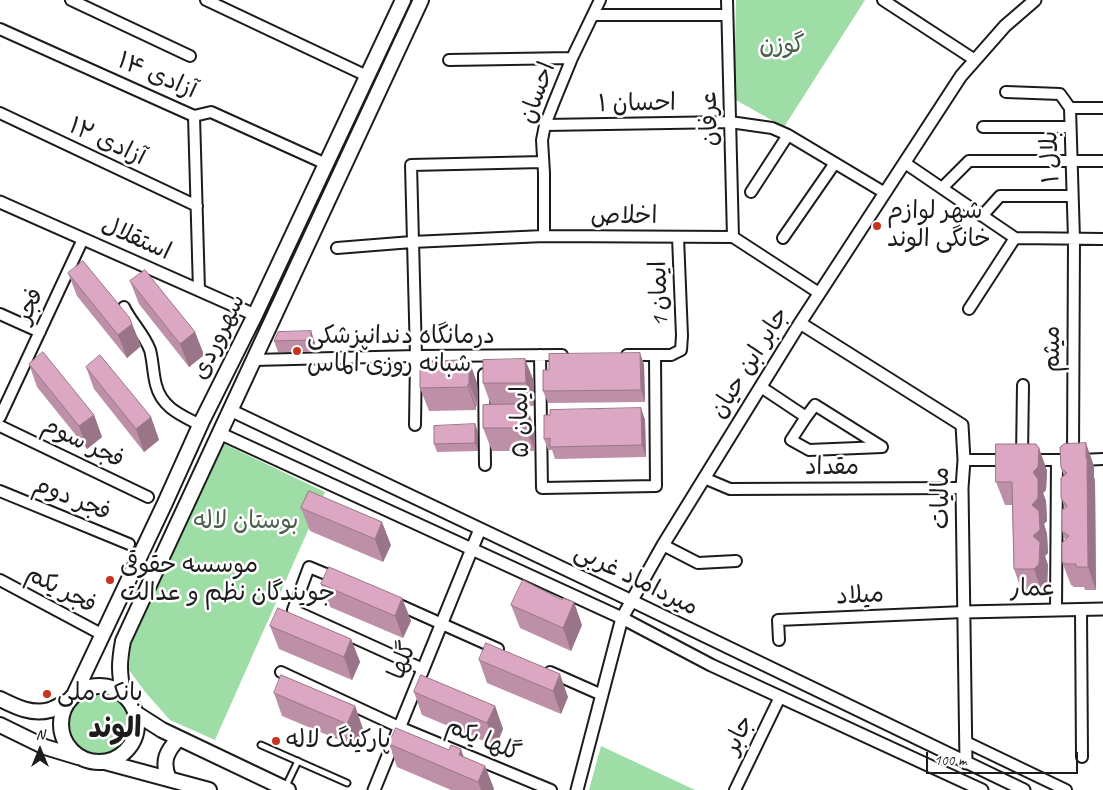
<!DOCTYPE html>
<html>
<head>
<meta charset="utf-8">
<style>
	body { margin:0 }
	#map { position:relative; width:1103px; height:790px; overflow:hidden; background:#fff; font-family:Caveat,sans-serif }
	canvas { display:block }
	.north { position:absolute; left:15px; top:725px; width:50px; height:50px; -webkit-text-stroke:4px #fff; paint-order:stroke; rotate:0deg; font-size:14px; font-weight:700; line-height:20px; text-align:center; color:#1c1c1c }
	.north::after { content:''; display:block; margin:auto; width:18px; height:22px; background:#1c1c1c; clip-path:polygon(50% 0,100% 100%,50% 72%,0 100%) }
	.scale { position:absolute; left:926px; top:752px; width:152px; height:22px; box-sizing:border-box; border:2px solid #1c1c1c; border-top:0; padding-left:6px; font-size:15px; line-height:18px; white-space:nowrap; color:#1c1c1c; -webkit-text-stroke:4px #fff; paint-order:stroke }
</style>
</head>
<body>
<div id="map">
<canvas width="1103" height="790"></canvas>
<div class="north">N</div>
<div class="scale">100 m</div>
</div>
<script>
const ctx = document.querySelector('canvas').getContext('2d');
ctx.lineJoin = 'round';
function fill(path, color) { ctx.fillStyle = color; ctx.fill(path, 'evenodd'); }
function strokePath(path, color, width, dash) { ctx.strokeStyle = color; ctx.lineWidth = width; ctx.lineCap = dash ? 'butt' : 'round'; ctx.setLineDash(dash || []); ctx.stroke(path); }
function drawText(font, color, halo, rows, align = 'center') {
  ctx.font = font + ' Caveat,"Playpen Sans Arabic",sans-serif'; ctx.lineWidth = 5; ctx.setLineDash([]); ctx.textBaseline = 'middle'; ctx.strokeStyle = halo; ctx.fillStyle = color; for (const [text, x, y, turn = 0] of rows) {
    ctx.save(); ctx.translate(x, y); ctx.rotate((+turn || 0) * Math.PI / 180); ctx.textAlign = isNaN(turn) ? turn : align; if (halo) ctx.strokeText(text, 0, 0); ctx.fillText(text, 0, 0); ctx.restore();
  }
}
fill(new Path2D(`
	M736,0H865L784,127L734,99Z
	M216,440L325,492L215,740L170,720L146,693L129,670L131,643Z
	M61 724a38 38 0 1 1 76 0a38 38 0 1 1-76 0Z
	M601,746L695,790H589Z`), '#9edda5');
const service = new Path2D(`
	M261,745L347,783
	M285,788L298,761`);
const minor = new Path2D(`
	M71,0L190,56
	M206,0L367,76
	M727,0L733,237
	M883,0L975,60
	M594,15H727
	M0,29L194,116L211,112L326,164
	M449,60L572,58
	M1006,92L1060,94L1070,108
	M0,113L197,206
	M194,116L199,290
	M545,125L730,122L772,128L788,135L885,193
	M983,127H1070
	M905,163L1015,238L1103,239
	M942,188L969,161H1103
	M751,192L788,135
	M982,216L1000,196H1072
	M544,236V173L542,140L545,125L554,102L572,58L600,0
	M783,238L835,163
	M337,248L412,242L544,236L733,237L819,293
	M124,307C131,322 144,334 150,350C153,361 153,374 156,385C162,408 181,415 200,425
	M969,309L1015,238
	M0,314L40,332
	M540,355L542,488L656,486L655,355
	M627,355H671L681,350L682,336L678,237
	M253,360L416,356L562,355
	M484,374L485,465
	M761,387L806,417L815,405L882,447L809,450L791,440L806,417
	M0,417L83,239
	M415,425L416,356L411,165L543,162
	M0,426L148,497
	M1073,456L1074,239L1070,108H1103
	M1022,457L1023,385
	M964,460H1008
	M1030,460H1063
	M1080,460L1103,459
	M704,478L730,489L962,488
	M0,491L129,544
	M663,545L698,563L736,561
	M338,579L309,567L293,610L423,669
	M0,580L103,635
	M395,603L498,649
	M1056,610L1057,460
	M1081,610L1082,757
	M779,640L778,620L964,612
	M281,672L399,727L551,790
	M550,672L602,695
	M966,742L1066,790
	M735,790L780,697`);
const tertiary = new Path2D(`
	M0,202L255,315
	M800,323L962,425L964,460L962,488L966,763
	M230,410L632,601L1024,790
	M219,433L622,618L711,665L982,790
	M964,612L1103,609
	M374,790L480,529
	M577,790L622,618L663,545L800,323L961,76L1005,26L1035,0`);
const secondary = new Path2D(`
	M61 724a38 38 0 1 1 76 0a38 38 0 1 1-76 0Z
	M75,693L165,503L202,421L255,315L403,0
	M123,693C119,671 119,663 123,641L421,0
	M0,699C16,707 32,715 50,710C56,708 62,704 68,701
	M137,714L162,730L288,790
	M0,725L45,747L78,757
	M105,762L209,790
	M169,779C161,761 167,751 179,738`);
strokePath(service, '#1c1c1c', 9);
strokePath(minor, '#1c1c1c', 14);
strokePath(tertiary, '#1c1c1c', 15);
strokePath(secondary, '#1c1c1c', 18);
strokePath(service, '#fff', 5);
strokePath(minor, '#fff', 10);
strokePath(tertiary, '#fff', 11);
strokePath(secondary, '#fff', 14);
fill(new Path2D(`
	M68,273L132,324L141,346L127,358L77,296Z
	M130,281L195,332L204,355L189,367L139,304Z
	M311,331L315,343V352H278L274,341Z
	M640,353L644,365L645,402L548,403L543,391L549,370Z
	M525,359L534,382V406H526L534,427L535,451H492L483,428L491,405L483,383Z
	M469,360L477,383L478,406H476V410L429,411L420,388Z
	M29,364L94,415L102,437L87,449L37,387Z
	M86,367L151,417L159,440L144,452L94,389Z
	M641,408L645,420L646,457L555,459L552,450H548L544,439Z
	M475,424L478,432V451L437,452L434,444Z
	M1039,448L1047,471L1046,490L1043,493L1046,501L1047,521L1044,524L1047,534L1048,553L1045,556L1048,565L1047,587L1042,592H1022L1014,569L1012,505H1005L996,482Z
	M1094,466V477L1095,481L1096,590H1085L1084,587H1074L1071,585L1062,562L1065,540L1062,531L1065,508L1061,498L1064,476L1061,468Z
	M301,508L391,545L383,562L310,531Z
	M321,584L402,598L411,621L403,638L330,607Z
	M511,605L582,625L571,651L520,628Z
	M270,626L351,639L360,662L352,680L279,649Z
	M479,660L568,697L561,714L487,683Z
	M414,692L495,706L503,729L496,746L422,715Z
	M274,693L355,706L363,729L356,747L282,716Z
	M389,744L464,757L485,766L494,789L493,790H451L397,767Z`), '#bd90a7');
fill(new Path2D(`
	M132,324L141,346L127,358L118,335Z
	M311,331L315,343V352L311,340Z
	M195,332L204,355L189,367L180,344Z
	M640,353L644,365L645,402L641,390Z
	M525,359L534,382V406L526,383Z
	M469,360L477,383L478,406L469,384Z
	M468,384L476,406V410L468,387Z
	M526,404L534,427L535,451L526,428Z
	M641,408L645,420L646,457L642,445Z
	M94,415L102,437L87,449L79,426Z
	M151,417L159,440L144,452L136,429Z
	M475,424L478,432V451L475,443Z
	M1086,443L1094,466V477L1095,481L1096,590L1088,567Z
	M1039,448L1047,471L1046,490L1043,493L1046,501L1047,521L1044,524L1047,534L1048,553L1045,556L1048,565L1047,587L1042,592L1034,569L1033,536L1032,505L1033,472Z
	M382,522L391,545L383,562L375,539Z
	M402,598L411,621L403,638L395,616Z
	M574,602L582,625L571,651L563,628Z
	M351,639L360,662L352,680L344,657Z
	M560,674L568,697L561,714L553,691Z
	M355,706L363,729L356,747L347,724Z
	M495,706L503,729L496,746L487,723Z
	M461,749L469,772L459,755Z
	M485,766L494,789L493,790H481L478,782Z`), '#9a7588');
const building = new Path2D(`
	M83,261L129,317L132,324L118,335L68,273Z
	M145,270L195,332L180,344L130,281Z
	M311,331V340L274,341L278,332Z
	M43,352L94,415L79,426L29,364Z
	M640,353L641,390L543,391V370H549V354Z
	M100,355L151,417L136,429L86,367Z
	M525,359L526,383H483V360Z
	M469,360V384H468V387L420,388V362Z
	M526,404V428H483V405Z
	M641,408L642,445L550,447V438L544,439V415H550V410Z
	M475,424V443L434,444V426Z
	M1086,443V458H1087L1088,567H1076V564H1066L1062,562V543L1069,536L1062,531V510L1067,506L1061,498V478L1067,473L1061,468L1060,447L1064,444Z
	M996,444H1036L1039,448L1038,467L1033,472L1038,479V498L1032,505L1039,511L1040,530L1033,536L1040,542L1039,564L1034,569H1014L1012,482H996Z
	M309,491L382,522L375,539L301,508Z
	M329,567L402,598L395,616L321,584Z
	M523,580L562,600L563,598L574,602L563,628L511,605Z
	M278,608L351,639L344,657L270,626Z
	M486,643L560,674L553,691L479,660Z
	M281,675L355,706L347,724L274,693Z
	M421,675L495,706L487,723L414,692Z
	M396,728L449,750L451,745L461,749L459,755L485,766L478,782L389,744Z`);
fill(building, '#dca7c2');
strokePath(building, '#9a7588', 1);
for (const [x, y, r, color] of [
	[877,226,5,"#c8321e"],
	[297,351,5,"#c8321e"],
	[110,580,5,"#c8321e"],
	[47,694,5,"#c8321e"],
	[276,741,5,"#c8321e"]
]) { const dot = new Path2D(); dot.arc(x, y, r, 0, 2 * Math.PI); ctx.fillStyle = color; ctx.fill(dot); strokePath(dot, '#fff', 2); }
drawText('24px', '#4a604c', '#fff', [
	["گوزن",782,46],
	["بوستان لاله",246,522]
]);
drawText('24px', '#1c1c1c', '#fff', [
	["آزادی ۱۴",157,76,23],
	["احسان",538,93,-70],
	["احسان ۱",637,104,-1],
	["عرفان",710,119,-91],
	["آزادی ۱۲",107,142,25],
	["بلال ۱",1051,157,-92],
	["اخلاص",624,217],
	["استقلال",136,239,24],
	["ایمان 1",660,294,-92],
	["فجر",30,306,-65],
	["سهروردی",219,337,-64],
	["میثم",1053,349,-90],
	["جابر ابن حیان",750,363,-58],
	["ایمان ۵",521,422,-91],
	["فجر سوم",83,443,26],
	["مقداد",832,468],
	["مالیات",942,498,-90],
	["فجر دوم",72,499,22],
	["میرداماد غربی",636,580,26],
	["عمار",1033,589,-1],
	["فجر یکم",61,590,28],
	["میلاد",860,596,-3],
	["گلها",403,661,-68],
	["جابر",739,735,-65],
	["گلها یکم",483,740,23]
]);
drawText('24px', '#1c1c1c', '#fff', [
	["شهر لوازم",887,212],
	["خانگی الوند",887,240],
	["درمانگاه دندان‍‍پزشکی",307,337],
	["شبانه روزی الماس",307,365],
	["موسسه حقوقی",120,566],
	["جویندگان نظم و عدالت",120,594],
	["بانک ملی",57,694],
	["پارکینگ لاله",286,741]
], 'left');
drawText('bold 29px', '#1c1c1c', '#fff', [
	["الوند",115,729]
]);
</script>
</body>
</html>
